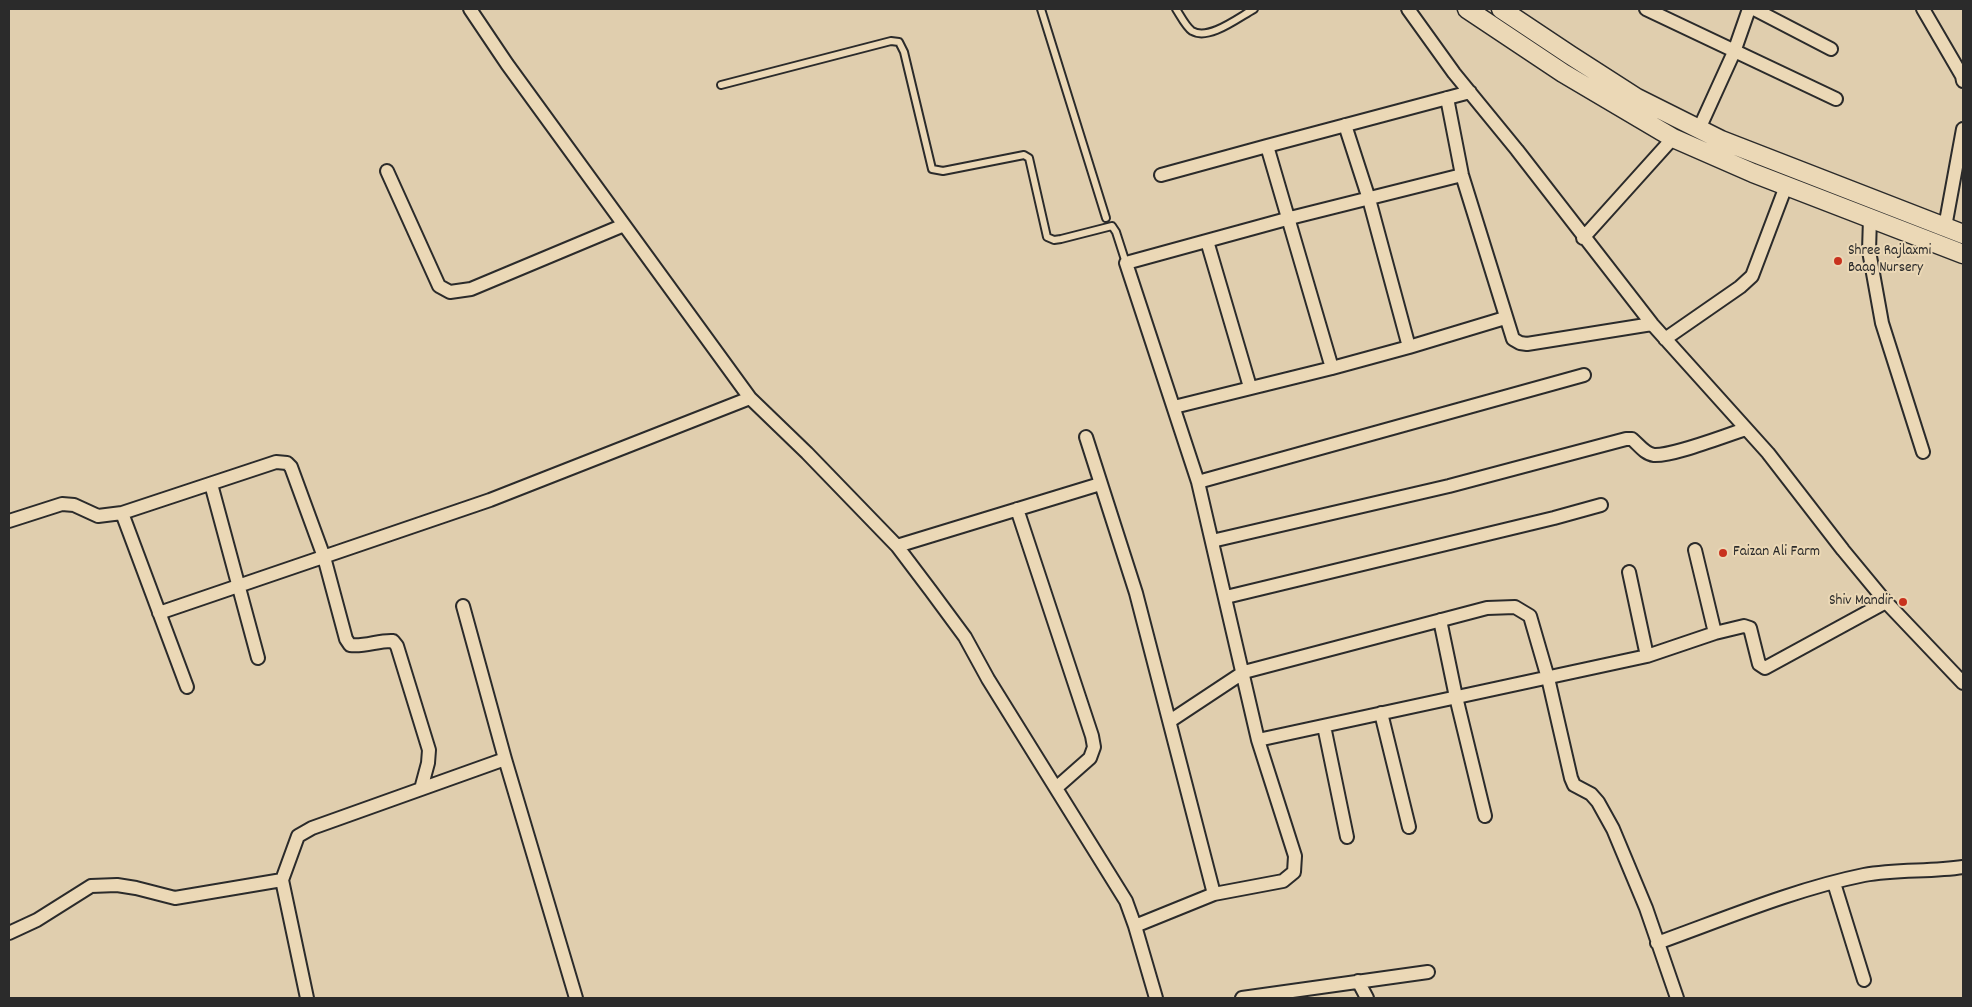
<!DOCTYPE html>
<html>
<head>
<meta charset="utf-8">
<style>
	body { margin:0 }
	#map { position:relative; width:1972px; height:1007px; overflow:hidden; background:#e0ceae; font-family:Dekko,sans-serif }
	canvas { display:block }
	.frame { position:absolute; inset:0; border:10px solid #2b2b2b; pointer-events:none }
</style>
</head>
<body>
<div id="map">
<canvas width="1972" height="1007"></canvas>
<div class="frame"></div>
</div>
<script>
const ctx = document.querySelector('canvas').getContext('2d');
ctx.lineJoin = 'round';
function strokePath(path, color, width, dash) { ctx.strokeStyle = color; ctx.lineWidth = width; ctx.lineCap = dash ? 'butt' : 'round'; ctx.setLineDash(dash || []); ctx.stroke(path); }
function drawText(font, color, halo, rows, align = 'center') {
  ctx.font = font + ' Dekko,sans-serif'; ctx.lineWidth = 4; ctx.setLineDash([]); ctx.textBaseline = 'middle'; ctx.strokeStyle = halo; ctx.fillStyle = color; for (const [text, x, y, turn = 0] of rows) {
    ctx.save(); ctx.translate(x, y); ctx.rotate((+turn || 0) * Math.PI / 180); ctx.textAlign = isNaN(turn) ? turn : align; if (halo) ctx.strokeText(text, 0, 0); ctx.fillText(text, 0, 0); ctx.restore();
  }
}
const lane = new Path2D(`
	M1041,9L1106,218
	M1176,9C1180,15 1186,27 1192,31C1209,41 1239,17 1254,9
	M721,85L891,41L899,42L904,52L932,169L943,171L1024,155L1029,158L1047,237L1054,240L1061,239L1112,226L1116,232L1126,263`);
const street = new Path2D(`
	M470,9L507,64L750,398L807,453L897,546L931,591L965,637L988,679L1126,901L1135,926L1156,998
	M1408,9L1454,73L1517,150L1652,324L1768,453L1843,550L1886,602L1963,683
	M1646,9L1836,99
	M1754,9L1831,49
	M1923,9L1962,76L1963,81
	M1447,98L1462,175L1513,339L1520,343L1527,344L1652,324
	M1345,125L1369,199L1409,347
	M1699,129L1734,52L1749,9
	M1267,146L1470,92
	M387,171L439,286L450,292L471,289L624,225
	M1161,175L1267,146L1332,368
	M1870,218L1869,251L1882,323L1923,452
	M1945,227L1963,129
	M1583,238L1673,138
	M1207,241L1250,387
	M1665,339L1740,287L1752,276L1786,186
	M1174,407L1332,368L1409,347L1505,318
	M1086,437L1136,593L1214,894L1135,926
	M1198,482L1584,375
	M211,484L258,658
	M1017,509L1092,736L1094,747L1090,758L1056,788
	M122,513L187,687
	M9,521L62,504L74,505L98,516L122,513L276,462L287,463L291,467L324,557L346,639L350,645C365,647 379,640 393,641L397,646L429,750L428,763L421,789
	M1212,541L1449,486L1626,439H1632C1639,445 1645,454 1654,455C1674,456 1726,435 1746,429
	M897,546L1100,484
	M1695,550L1715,633
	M1629,572L1647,656
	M1226,597L1554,518L1601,505
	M463,606L505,759L576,998
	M159,613L490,500L750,398
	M1440,620L1456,697L1485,816
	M1381,713L1409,827
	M1170,721L1244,672L1487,608L1515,607L1530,616L1548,678L1571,778L1574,785L1591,794L1598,802L1613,829L1646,908L1677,998
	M1324,726L1347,837
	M1258,740L1647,656L1715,633L1744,626L1750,628L1759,664L1765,668L1886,602
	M282,880L298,836L312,828L505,759
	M1834,883L1864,980
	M1214,894L1283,881L1294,872L1295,856L1258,740L1198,482L1126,263L1294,217L1462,175
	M9,933L37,920L91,886L117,885L136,888L175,898L282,880L307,998
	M1657,943C1724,919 1795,889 1864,875C1897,869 1930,872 1963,867
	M1358,981L1367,998
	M1242,998L1428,972`);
const secondary = new Path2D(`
	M1467,9L1563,73L1673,138L1753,173L1963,254
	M1501,9L1570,55L1637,98L1721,140L1963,234`);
strokePath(lane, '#2b2b2b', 10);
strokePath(street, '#2b2b2b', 16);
strokePath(secondary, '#2b2b2b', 21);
strokePath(lane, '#ebd8b6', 6);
strokePath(street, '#ebd8b6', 12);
strokePath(secondary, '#ebd8b6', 18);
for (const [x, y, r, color] of [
	[1838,261,5,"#c8321e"],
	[1723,553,5,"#c8321e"],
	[1903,602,5,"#c8321e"]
]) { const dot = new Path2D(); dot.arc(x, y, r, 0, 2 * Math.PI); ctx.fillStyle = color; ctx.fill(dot); strokePath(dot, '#ebd8b6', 2); }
drawText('15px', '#2b2b2b', '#ebd8b6', [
	["Shree Rajlaxmi",1848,252],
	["Baag Nursery",1848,269],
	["Faizan Ali Farm",1733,553],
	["Shiv Mandir",1893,602,"right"]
], 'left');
</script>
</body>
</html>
